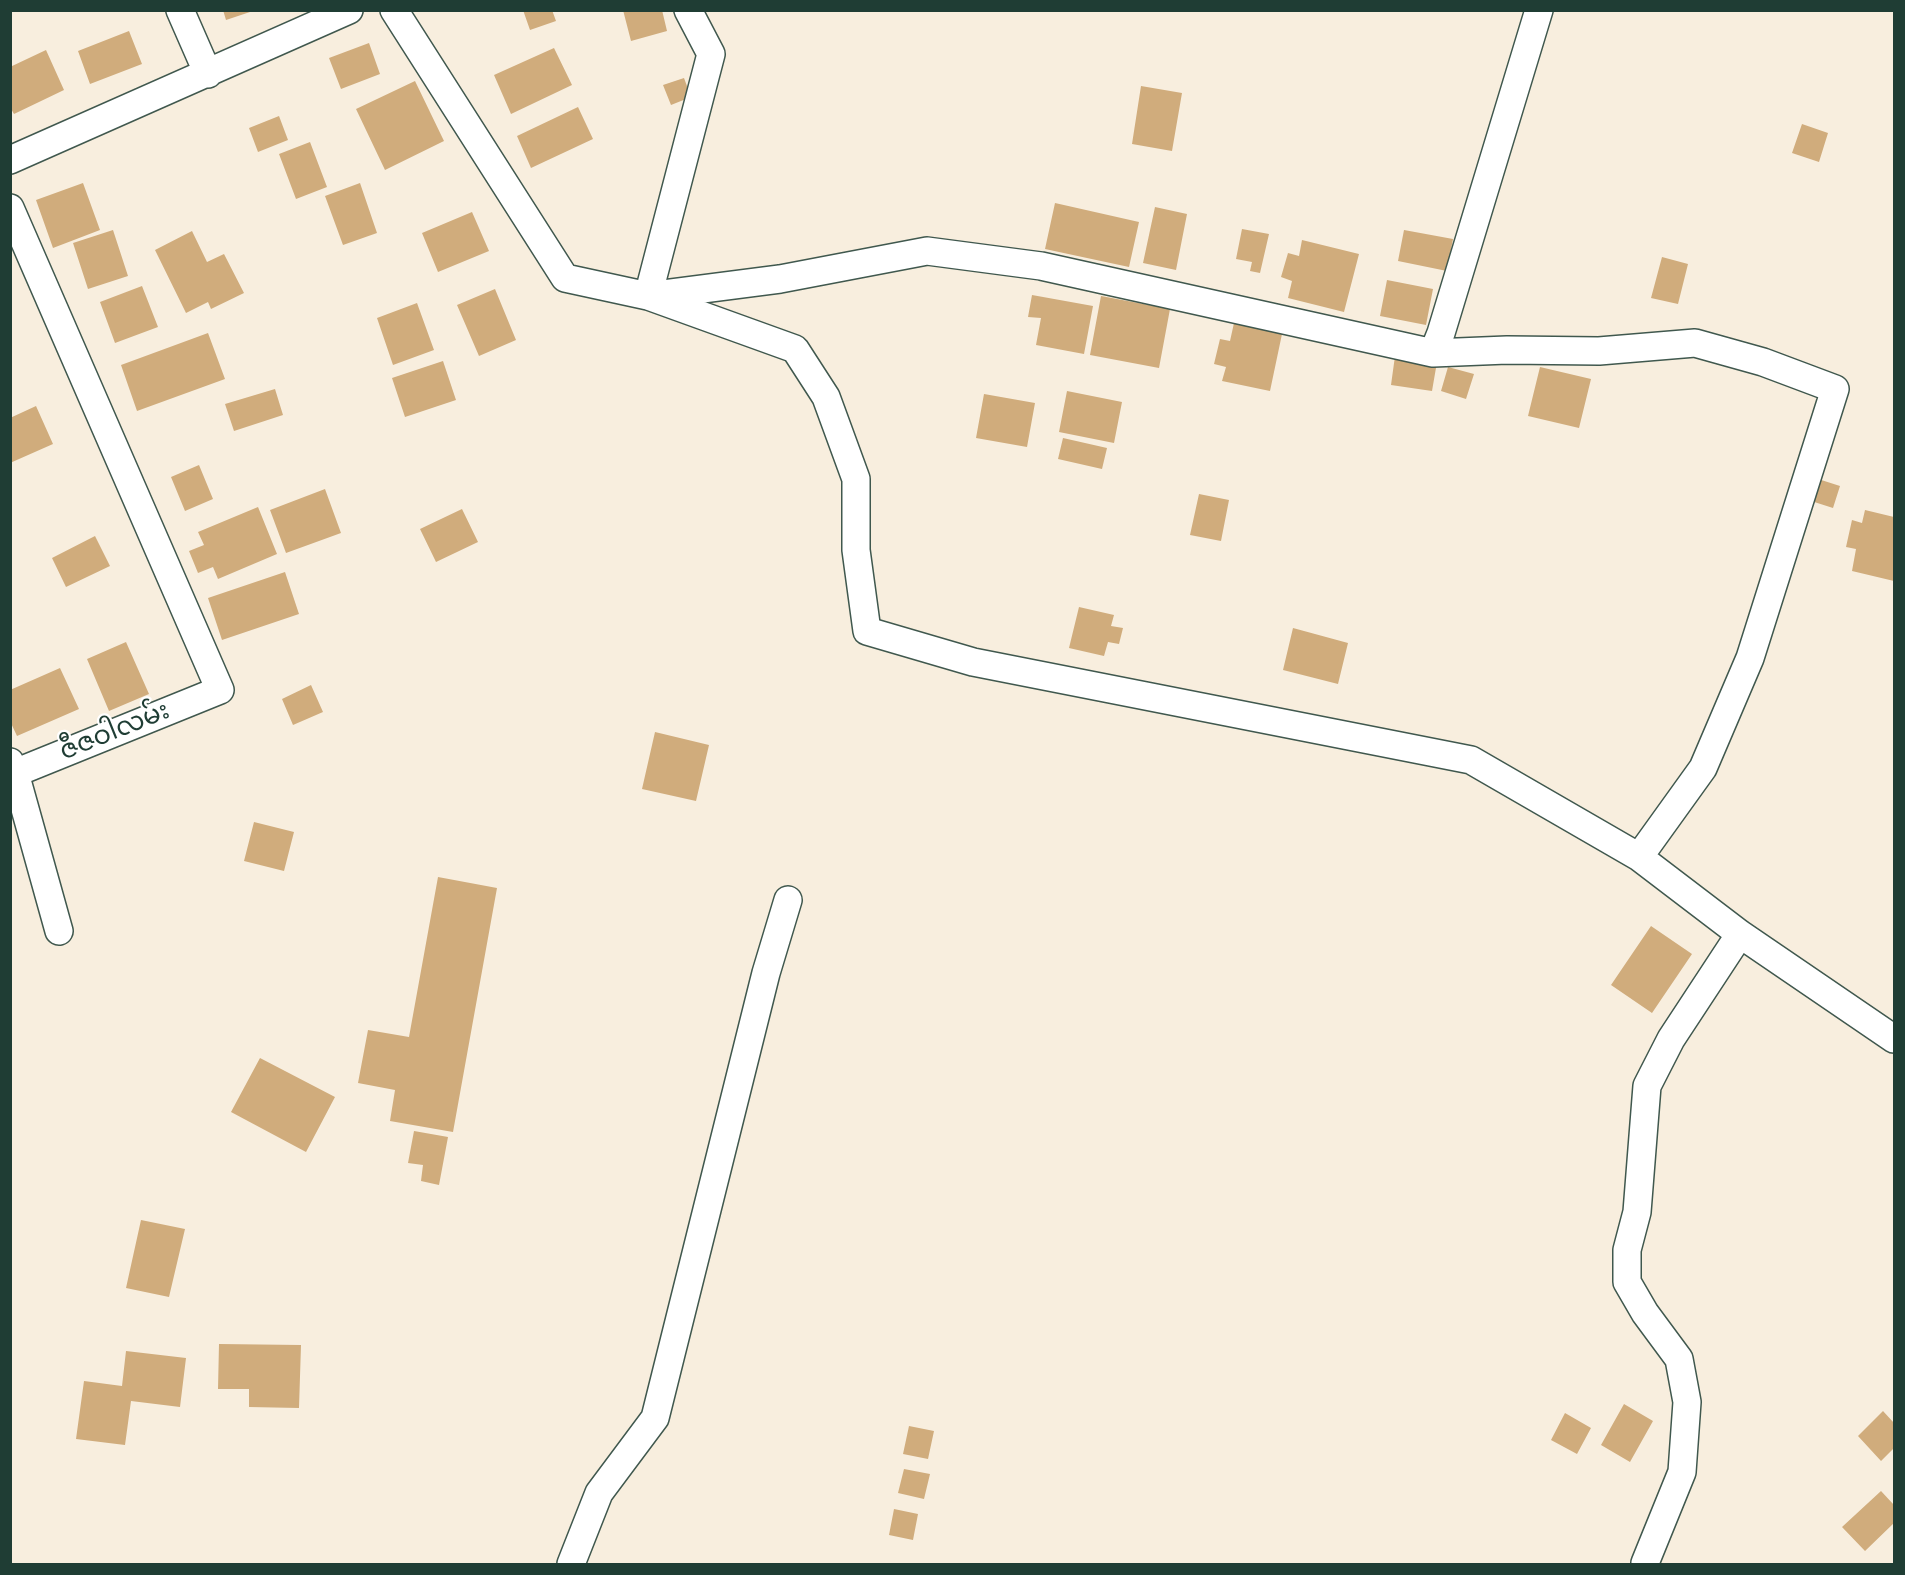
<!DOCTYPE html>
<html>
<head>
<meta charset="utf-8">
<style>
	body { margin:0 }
	#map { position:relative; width:1905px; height:1575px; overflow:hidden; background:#f8eede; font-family:Itim,sans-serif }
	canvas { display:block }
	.frame { position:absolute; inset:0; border:12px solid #1f3d34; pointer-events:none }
</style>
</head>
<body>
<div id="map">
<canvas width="1905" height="1575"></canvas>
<div class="frame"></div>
</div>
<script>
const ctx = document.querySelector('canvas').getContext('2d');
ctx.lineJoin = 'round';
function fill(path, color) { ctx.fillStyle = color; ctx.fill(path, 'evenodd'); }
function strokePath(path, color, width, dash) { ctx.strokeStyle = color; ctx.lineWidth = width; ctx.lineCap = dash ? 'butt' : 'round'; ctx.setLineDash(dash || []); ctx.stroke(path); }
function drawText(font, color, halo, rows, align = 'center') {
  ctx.font = font + ' Itim,"Noto Sans Myanmar",sans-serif'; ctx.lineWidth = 4.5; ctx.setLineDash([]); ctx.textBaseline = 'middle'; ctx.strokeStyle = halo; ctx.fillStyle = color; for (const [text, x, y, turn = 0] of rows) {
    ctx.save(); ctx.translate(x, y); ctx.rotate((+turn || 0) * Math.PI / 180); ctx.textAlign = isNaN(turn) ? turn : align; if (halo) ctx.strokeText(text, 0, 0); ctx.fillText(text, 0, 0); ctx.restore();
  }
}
fill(new Path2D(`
	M223,10H253V11L226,20Z
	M523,10H552L556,21L530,30Z
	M623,10H662L667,31L631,41Z
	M129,31L142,64L90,84L78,51Z
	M369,43L380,74L341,89L329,58Z
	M554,48L572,85L511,114L494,75Z
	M46,50L64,90L14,114L10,107V67Z
	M684,78L691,97L671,105L663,85Z
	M415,81L444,141L385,170L356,109Z
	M1141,86L1182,93L1172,151L1132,144Z
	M578,107L593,139L531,168L517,136Z
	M279,116L288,140L258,152L249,128Z
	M1802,124L1828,133L1819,162L1792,153Z
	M310,142L327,187L296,199L279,154Z
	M83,183L100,230L53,248L36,200Z
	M360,183L377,233L343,245L325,196Z
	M1055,203L1139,222L1129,267L1045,249Z
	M1155,207L1187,214L1176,270L1143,263Z
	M472,212L489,251L438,272L422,233Z
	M1242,229L1269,234L1260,273L1250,271L1252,262L1236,259Z
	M113,230L128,276L88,289L73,243Z
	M1404,230L1453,239L1447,271L1398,261Z
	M192,231L207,262L224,254L244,293L211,309L208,302L186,313L155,250Z
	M1302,240L1359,254L1344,312L1288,298L1292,281L1281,277L1288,253L1299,256Z
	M1662,257L1688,264L1678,304L1651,298Z
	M1387,280L1433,289L1426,325L1380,316Z
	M142,286L158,327L115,343L100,302Z
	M495,289L516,340L479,356L457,305Z
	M1032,295L1093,306L1084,354L1036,345L1041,318L1028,317Z
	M1101,296L1170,309L1159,368L1090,355Z
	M417,303L434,350L393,365L377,318Z
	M1234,323L1282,334L1270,391L1222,381L1226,367L1214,364L1220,339L1230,341Z
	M208,333L225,379L137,411L121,365Z
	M1395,356L1437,362L1432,391L1391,385Z
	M443,361L456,400L405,417L392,378Z
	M1448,367L1474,374L1466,399L1441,391Z
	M1540,367L1591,379L1579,428L1528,416Z
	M275,389L283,415L234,431L225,404Z
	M1067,391L1122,402L1114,443L1059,432Z
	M984,394L1035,403L1027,447L976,438Z
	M36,406L53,444L10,463V418Z
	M1063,438L1107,448L1102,469L1058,459Z
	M199,465L213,499L185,511L171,477Z
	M1815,478L1840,486L1833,508L1808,500Z
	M325,489L341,533L286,553L270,510Z
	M1199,494L1229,500L1221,541L1190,535Z
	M258,507L277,554L218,579L213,567L198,573L189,551L204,545L198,532Z
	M462,509L478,542L436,562L420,529Z
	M1865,510L1894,517V581L1852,571L1856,549L1846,547L1852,520L1862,523Z
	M95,536L110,566L66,587L52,558Z
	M285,572L299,614L222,640L208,598Z
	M1079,607L1114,615L1111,626L1123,628L1119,644L1108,642L1104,656L1069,648Z
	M1293,628L1348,643L1338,684L1283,670Z
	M126,642L149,694L109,711L87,659Z
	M60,668L79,709L17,736L10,721V690Z
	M311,685L323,712L293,725L282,699Z
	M655,732L709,745L696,801L642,789Z
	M254,822L294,832L284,871L244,861Z
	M438,877L497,888L453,1132L390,1121L395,1090L358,1083L368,1030L409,1037Z
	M1651,926L1692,954L1652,1013L1611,985Z
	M260,1058L335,1097L306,1152L231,1112Z
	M414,1131L448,1137L439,1185L421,1181L423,1165L408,1163Z
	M141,1220L185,1229L169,1297L126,1288Z
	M219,1344L301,1345L299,1408L249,1407V1389H218Z
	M126,1351L186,1358L180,1407L131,1401L125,1445L76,1439L84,1381L122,1386Z
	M1624,1404L1653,1421L1630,1462L1601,1445Z
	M1883,1411L1894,1423V1448L1881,1461L1858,1436Z
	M1565,1413L1591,1428L1577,1454L1551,1440Z
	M909,1426L934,1431L928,1459L903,1454Z
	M904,1469L930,1474L924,1499L898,1493Z
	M1881,1491L1894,1505V1523L1865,1551L1842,1527Z
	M894,1509L918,1514L913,1540L889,1535Z`), '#d0ac7c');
const street = new Path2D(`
	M180,10L208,74
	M394,10L565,278L648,296L795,349L826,397L856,479V550L867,631L973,662L1471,760L1639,857L1740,934L1894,1039
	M688,10L711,54L648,296L780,279L927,251L1041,266L1433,353L1441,333L1539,10
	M10,160L349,10
	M10,208L220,690L10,775
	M1433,353L1507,350L1599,351L1695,343L1763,362L1835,389L1750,658L1703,768L1639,857
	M10,762L15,773L59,931
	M1645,1563L1682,1472L1687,1402L1679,1359L1645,1313L1627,1282V1250L1637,1212L1647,1086L1671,1039L1740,934
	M571,1564L599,1493L655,1418L766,973L788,900`);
strokePath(street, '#40584e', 30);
strokePath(street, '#fff', 27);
drawText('26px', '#1f3d34', '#fff', [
	["ဇီဇဝါလမ်း",115,732,-22]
]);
</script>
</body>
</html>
